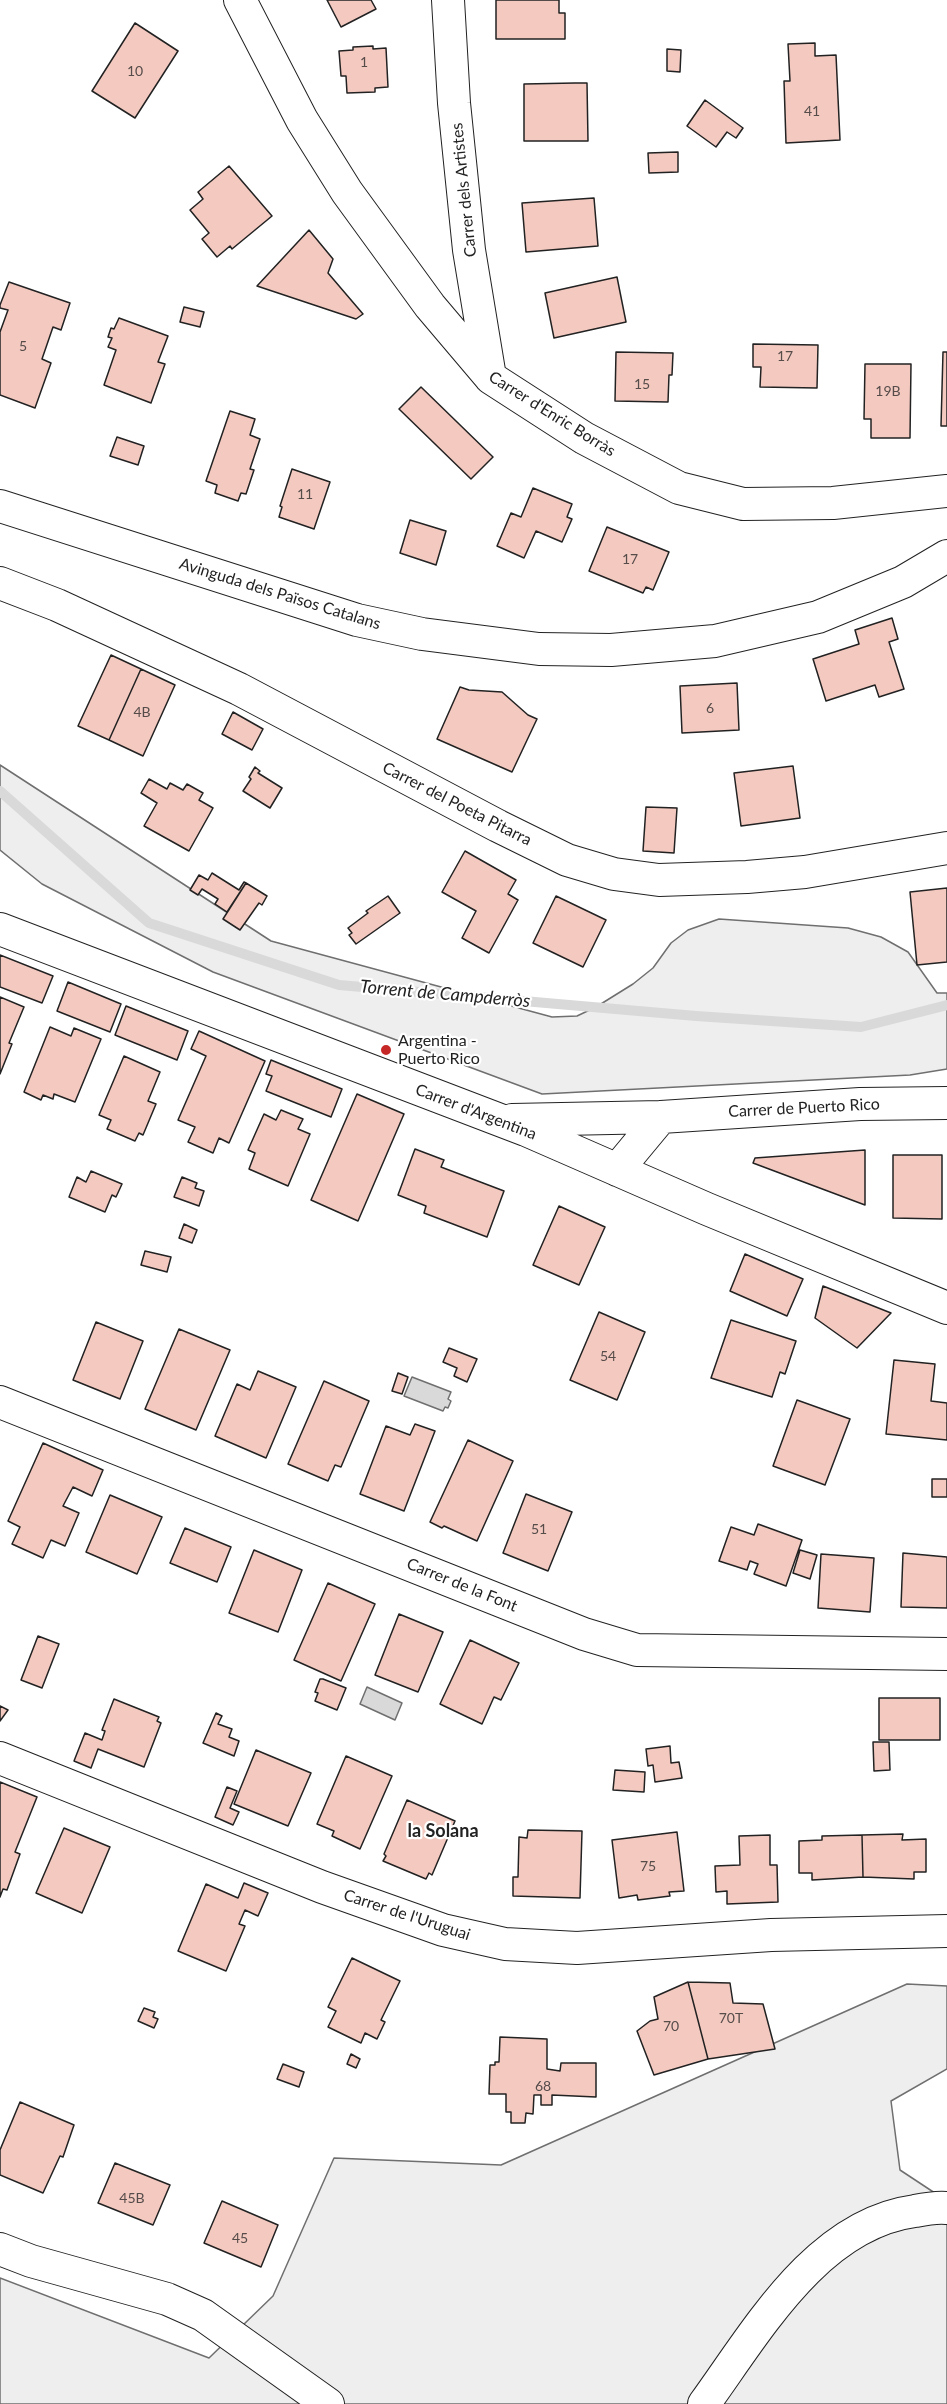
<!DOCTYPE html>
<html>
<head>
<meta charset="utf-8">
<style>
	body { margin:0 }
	canvas { display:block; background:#fff }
</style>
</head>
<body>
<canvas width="947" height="2404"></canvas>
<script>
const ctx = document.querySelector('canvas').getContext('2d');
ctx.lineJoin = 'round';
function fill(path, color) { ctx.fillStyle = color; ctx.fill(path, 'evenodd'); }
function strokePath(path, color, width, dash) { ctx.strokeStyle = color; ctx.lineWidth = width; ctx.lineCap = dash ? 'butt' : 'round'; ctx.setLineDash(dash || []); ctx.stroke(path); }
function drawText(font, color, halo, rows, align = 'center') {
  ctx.font = font + ' Lato,sans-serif'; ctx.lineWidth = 4.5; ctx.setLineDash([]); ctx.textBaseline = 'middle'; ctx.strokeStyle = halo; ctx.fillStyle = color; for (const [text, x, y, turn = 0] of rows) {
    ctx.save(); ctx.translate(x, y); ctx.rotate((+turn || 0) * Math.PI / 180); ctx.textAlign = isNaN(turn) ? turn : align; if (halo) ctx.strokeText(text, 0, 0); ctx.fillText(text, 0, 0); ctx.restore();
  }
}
const green = new Path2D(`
	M0,765L271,941L552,1017L577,1016L596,1007L633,984L653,968L671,943L688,930L719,919L848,928L881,937L908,952L937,993H947V1069L910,1075L542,1094L213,972L42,884L0,850Z
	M907,1984L947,1986V2069L891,2101L900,2170L947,2201V2404H0V2278L209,2358L273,2296L334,2158L501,2165Z`);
fill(green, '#eee');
strokePath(green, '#6f6f6f', 1.5);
const water = new Path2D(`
	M412,1377L451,1392L448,1399L451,1401L448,1408L445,1407L443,1411L404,1396Z
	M367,1687L402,1703L395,1720L360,1704Z`);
fill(water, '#d9d9d9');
strokePath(water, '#6f6f6f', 1.5);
strokePath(new Path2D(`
	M0,791L149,923L339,985L696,1016L861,1027L947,1005`), '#d9d9d9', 10);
const building = new Path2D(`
	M327,0H371L376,9L341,27Z
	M496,0H559V13H565V39H496Z
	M135,23L178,51L135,118L92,91Z
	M815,43V56L836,55L840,140L786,143L784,81H790L788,44Z
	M373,46V49L386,48L388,87L375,88V92L347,93L346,76H341L339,51L353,50V47Z
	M667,49L681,50L680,72L667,71Z
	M575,83H587L588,141H524V84Z
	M705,100L743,128L736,138L727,132L716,147L687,126Z
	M678,152V172L649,173L648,153Z
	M229,166L272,216L232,249L230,246L217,257L202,239L209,233L190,210L203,199L198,192Z
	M594,198L598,246L526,252L522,203Z
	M309,230L333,259L328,273L363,314L356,319L257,286Z
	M617,277L626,322L554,338L545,293Z
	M9,282L70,303L61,330L53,327L42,359L51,363L35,408L0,395V332L8,310L0,308V305Z
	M184,307L204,312L200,327L180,322Z
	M119,318L168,336L158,362L165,364L151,403L104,385L116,350L108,347L112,338L108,337L111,328L114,329Z
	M753,344L818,345L817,388L760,387L761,367H753Z
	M616,352L673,353L672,375H669L668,402L615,401Z
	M943,352H947V426H941Z
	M865,364H911L910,438H871V419H864Z
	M421,387L493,457L471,479L399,409Z
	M230,411L255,419L250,435L260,439L250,469L254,470L246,494L241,493L238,501L215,493L217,485L206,481Z
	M117,437L144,446L138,465L110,456Z
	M292,469L330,482L314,529L279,517L282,507L280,506Z
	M533,488L572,504L567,517L572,519L562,542L536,531L524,558L497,546L511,513L521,517Z
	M410,520L446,531L436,565L400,553Z
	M607,527L669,552L653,590L646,587L643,593L589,571Z
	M892,618L898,639L889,642L904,689L879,697L875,685L826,701L813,659L859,644L855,630Z
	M111,655L141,669L109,740L78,726Z
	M141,669L175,685L143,756L109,740Z
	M737,683L739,730L682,733L680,686Z
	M460,687L469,690L502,692L528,715L537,719L512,772L437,739Z
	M233,712L263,729L252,750L222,734Z
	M793,766L800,818L741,826L734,773Z
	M255,767L260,771L258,773L282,788L270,808L243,791L251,779L249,777Z
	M149,779L167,789L170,783L183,790L187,784L203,793L199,800L213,808L189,851L144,826L157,803L141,793Z
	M646,807L677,808L674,853L643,851Z
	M465,851L516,880L508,894L518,900L489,953L462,938L476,911L442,892Z
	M212,873L239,890L244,882L246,883L227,912L215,904L218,899L202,889L198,895L190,890L199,875L208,880Z
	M246,883L267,896L262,905L259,903L240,930L223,919Z
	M947,888V962L917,965L910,892Z
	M388,896L400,913L356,944L349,935L352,933L348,928L368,913L366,911Z
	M556,896L606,920L583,967L533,943Z
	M0,955L53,976L42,1003L0,987Z
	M68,982L121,1004L110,1032L57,1011Z
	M0,997L24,1007L9,1043L12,1044L0,1074Z
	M126,1006L188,1031L177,1060L115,1035Z
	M50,1027L71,1036L74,1028L101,1039L75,1102L54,1094L53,1099L43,1095L41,1100L24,1092Z
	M199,1031L265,1061L229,1143L219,1138L213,1153L188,1142L195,1127L178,1120L206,1056L191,1049Z
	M124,1056L160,1072L148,1101L156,1104L143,1135L139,1133L135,1141L107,1129L111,1120L99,1115Z
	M271,1060L342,1089L331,1117L266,1091L272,1076L266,1074Z
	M357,1094L404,1114L358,1221L311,1200Z
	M281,1110L303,1119L298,1129L310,1134L288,1186L249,1169L255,1153L248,1150L264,1114L276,1120Z
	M415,1149L444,1160L441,1167L504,1191L487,1237L424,1213L426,1206L398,1195Z
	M865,1150V1205L753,1163L755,1158Z
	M893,1155H942V1219L893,1218Z
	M91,1171L122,1184L116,1197L112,1195L105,1212L69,1197L77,1177L86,1182Z
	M182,1177L197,1183L195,1188L204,1191L199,1206L174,1197Z
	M559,1206L605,1227L579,1285L533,1265Z
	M184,1224L197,1230L192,1243L179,1238Z
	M145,1251L171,1257L167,1272L141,1265Z
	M745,1254L803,1279L787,1316L730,1291Z
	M823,1286L891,1313L857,1348L815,1318Z
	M599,1312L645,1332L617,1400L570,1380Z
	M731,1320L796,1341L785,1374L780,1372L772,1397L711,1378Z
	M96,1322L143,1341L120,1399L73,1380Z
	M179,1329L230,1350L196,1430L145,1409Z
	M449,1348L477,1359L467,1382L454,1376L457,1368L443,1362Z
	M894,1360L935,1364L931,1401L947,1403V1440L886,1434Z
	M258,1371L296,1387L266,1458L215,1436L237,1384L250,1390Z
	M398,1373L408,1377L402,1394L392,1391Z
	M324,1381L369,1401L341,1467L335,1465L328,1481L288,1464Z
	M797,1400L850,1419L825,1485L773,1466Z
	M415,1424L435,1431L404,1511L360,1494L386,1426L410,1435Z
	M468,1440L513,1461L477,1541L444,1526L442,1528L430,1522Z
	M43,1443L103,1470L92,1496L73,1487L63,1506L79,1513L65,1546L51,1540L43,1558L12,1544L20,1527L8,1521Z
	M932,1479H947V1497H932Z
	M526,1494L572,1512L548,1571L503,1553Z
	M110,1495L162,1517L137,1574L86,1552Z
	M758,1524L802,1540L786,1586L754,1574L758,1564L750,1561L747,1570L719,1561L731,1527L754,1535Z
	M185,1528L231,1547L217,1582L170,1563Z
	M254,1550L302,1570L278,1632L229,1613Z
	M800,1550L817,1555L810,1579L793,1573Z
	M903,1553L947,1557V1608L901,1607Z
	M821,1554L874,1558L870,1612L818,1608Z
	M328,1583L375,1604L341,1681L294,1660Z
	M399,1614L443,1632L418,1692L375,1675Z
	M38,1636L59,1644L42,1688L21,1680Z
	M470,1640L519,1663L501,1700L494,1697L482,1724L440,1704Z
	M320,1679H323L346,1688L337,1710L315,1701L318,1693L315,1692Z
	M879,1698H940V1740H879Z
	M114,1699L159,1717L157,1721L161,1723L144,1767L98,1749L91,1768L74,1761L85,1733L102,1740L105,1731L102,1730Z
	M0,1706L8,1710L0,1721Z
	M216,1713L222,1716L218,1724L232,1729L229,1737L239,1741L234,1756L203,1743Z
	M873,1742H889L890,1770L874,1771Z
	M670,1746L671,1763L679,1762L682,1778L655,1782L653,1765L648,1766L646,1749Z
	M256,1750L311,1773L288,1826L234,1804Z
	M346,1756L392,1776L360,1849L332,1836L334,1831L317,1824Z
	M615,1770L645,1772L644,1792L613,1790Z
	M0,1782L37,1797L15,1852L20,1854L7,1890L3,1889L0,1897Z
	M227,1787L237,1791L230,1808L239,1812L233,1825L215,1817Z
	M407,1800L455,1821L432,1875L429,1873L426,1879L383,1861L386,1856L384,1854Z
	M64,1828L110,1847L82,1913L36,1893Z
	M528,1830L582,1831L580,1898L513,1896V1877H518L519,1837L527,1838Z
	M677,1832L684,1891L669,1892L670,1896L638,1900L637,1895L619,1898L612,1840Z
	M903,1834L902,1840L926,1839V1872H914V1879L863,1877L862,1835Z
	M770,1835V1865H777L778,1902L727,1904V1891L716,1892L715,1866L740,1865L739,1836Z
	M862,1835L863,1877L812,1880V1873H799V1841L822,1840V1836Z
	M244,1883L268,1893L258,1916L245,1910L239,1924L245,1926L226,1971L178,1951L206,1884L238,1898Z
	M352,1958L400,1981L381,2020L385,2022L377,2039L365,2033L361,2043L328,2027L336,2011L328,2007Z
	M688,1982L730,1983L733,2003L763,2004L775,2049L708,2059Z
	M688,1982L708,2059L654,2075L637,2031L650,2021L658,2019L654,1997Z
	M144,2008L155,2012L153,2017L158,2019L154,2028L138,2021Z
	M500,2037L547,2039V2069L560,2071L561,2063H596V2097L552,2095V2105H541V2095H534L533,2114L526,2113L525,2123H511V2112H506V2094H489L490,2065H495V2062H499Z
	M351,2054L360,2059L356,2068L347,2064Z
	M283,2064L304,2072L299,2087L277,2079Z
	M20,2102L74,2125L63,2157L60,2156L43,2193L0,2175V2150Z
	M115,2163L170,2185L153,2225L98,2203Z
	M222,2201L278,2225L261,2267L204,2243Z`);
fill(building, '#f3c9c0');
strokePath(building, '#222', 1.5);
const minor = new Path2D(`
	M240,0L302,120L347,192L430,306L491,378L584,438L679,488L743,504L833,503L947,491
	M448,0L454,103L469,250L490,377
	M0,506L357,620L422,634L539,649L611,650L715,641L818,617L903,582L947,556
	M0,583L57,605L239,689L498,826L567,860L614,874L659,880L747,877L805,872L947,848
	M0,929L526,1130L707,1209L947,1308
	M512,1120L661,1117L860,1104L947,1103
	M617,1170L661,1117
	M0,1402L584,1634L637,1650L947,1654
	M0,1758L322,1887L443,1930L505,1944L577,1948L771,1935L947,1931
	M0,2249L31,2261L167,2299L203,2315L328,2404
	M704,2404C757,2331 817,2224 915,2211C925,2209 937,2207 947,2208`);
strokePath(minor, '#222', 34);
strokePath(minor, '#fff', 32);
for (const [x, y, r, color] of [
	[386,1050,6,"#c62828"]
]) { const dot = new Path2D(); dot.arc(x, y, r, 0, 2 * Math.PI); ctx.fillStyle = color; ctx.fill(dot); strokePath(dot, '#fff', 2); }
drawText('14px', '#564c4a', null, [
	["1",364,62],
	["10",135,71],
	["41",812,111],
	["5",23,346],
	["17",785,356],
	["15",642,384],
	["19B",888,391],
	["11",305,494],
	["17",630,559],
	["6",710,708],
	["4B",142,712],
	["54",608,1356],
	["51",539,1529],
	["75",648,1866],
	["70T",731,2018],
	["70",671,2026],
	["68",543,2086],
	["45B",132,2198],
	["45",240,2238]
]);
drawText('16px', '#222', '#fff', [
	["Carrer dels Artistes",464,190,-96],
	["Carrer d'Enric Borràs",552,414,32],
	["Avinguda dels Països Catalans",280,594,17],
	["Carrer del Poeta Pitarra",457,804,27],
	["Carrer de Puerto Rico",804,1108,-3],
	["Carrer d'Argentina",476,1112,21],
	["Carrer de la Font",462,1585,22],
	["Carrer de l'Uruguai",407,1915,18]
]);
drawText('16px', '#222', '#fff', [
	["Argentina -",398,1041],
	["Puerto Rico",398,1059]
], 'left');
drawText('italic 18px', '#222', '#fff', [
	["Torrent de Campderròs",445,994,5]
]);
drawText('bold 18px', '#222', '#fff', [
	["la Solana",443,1831]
]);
</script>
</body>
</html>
